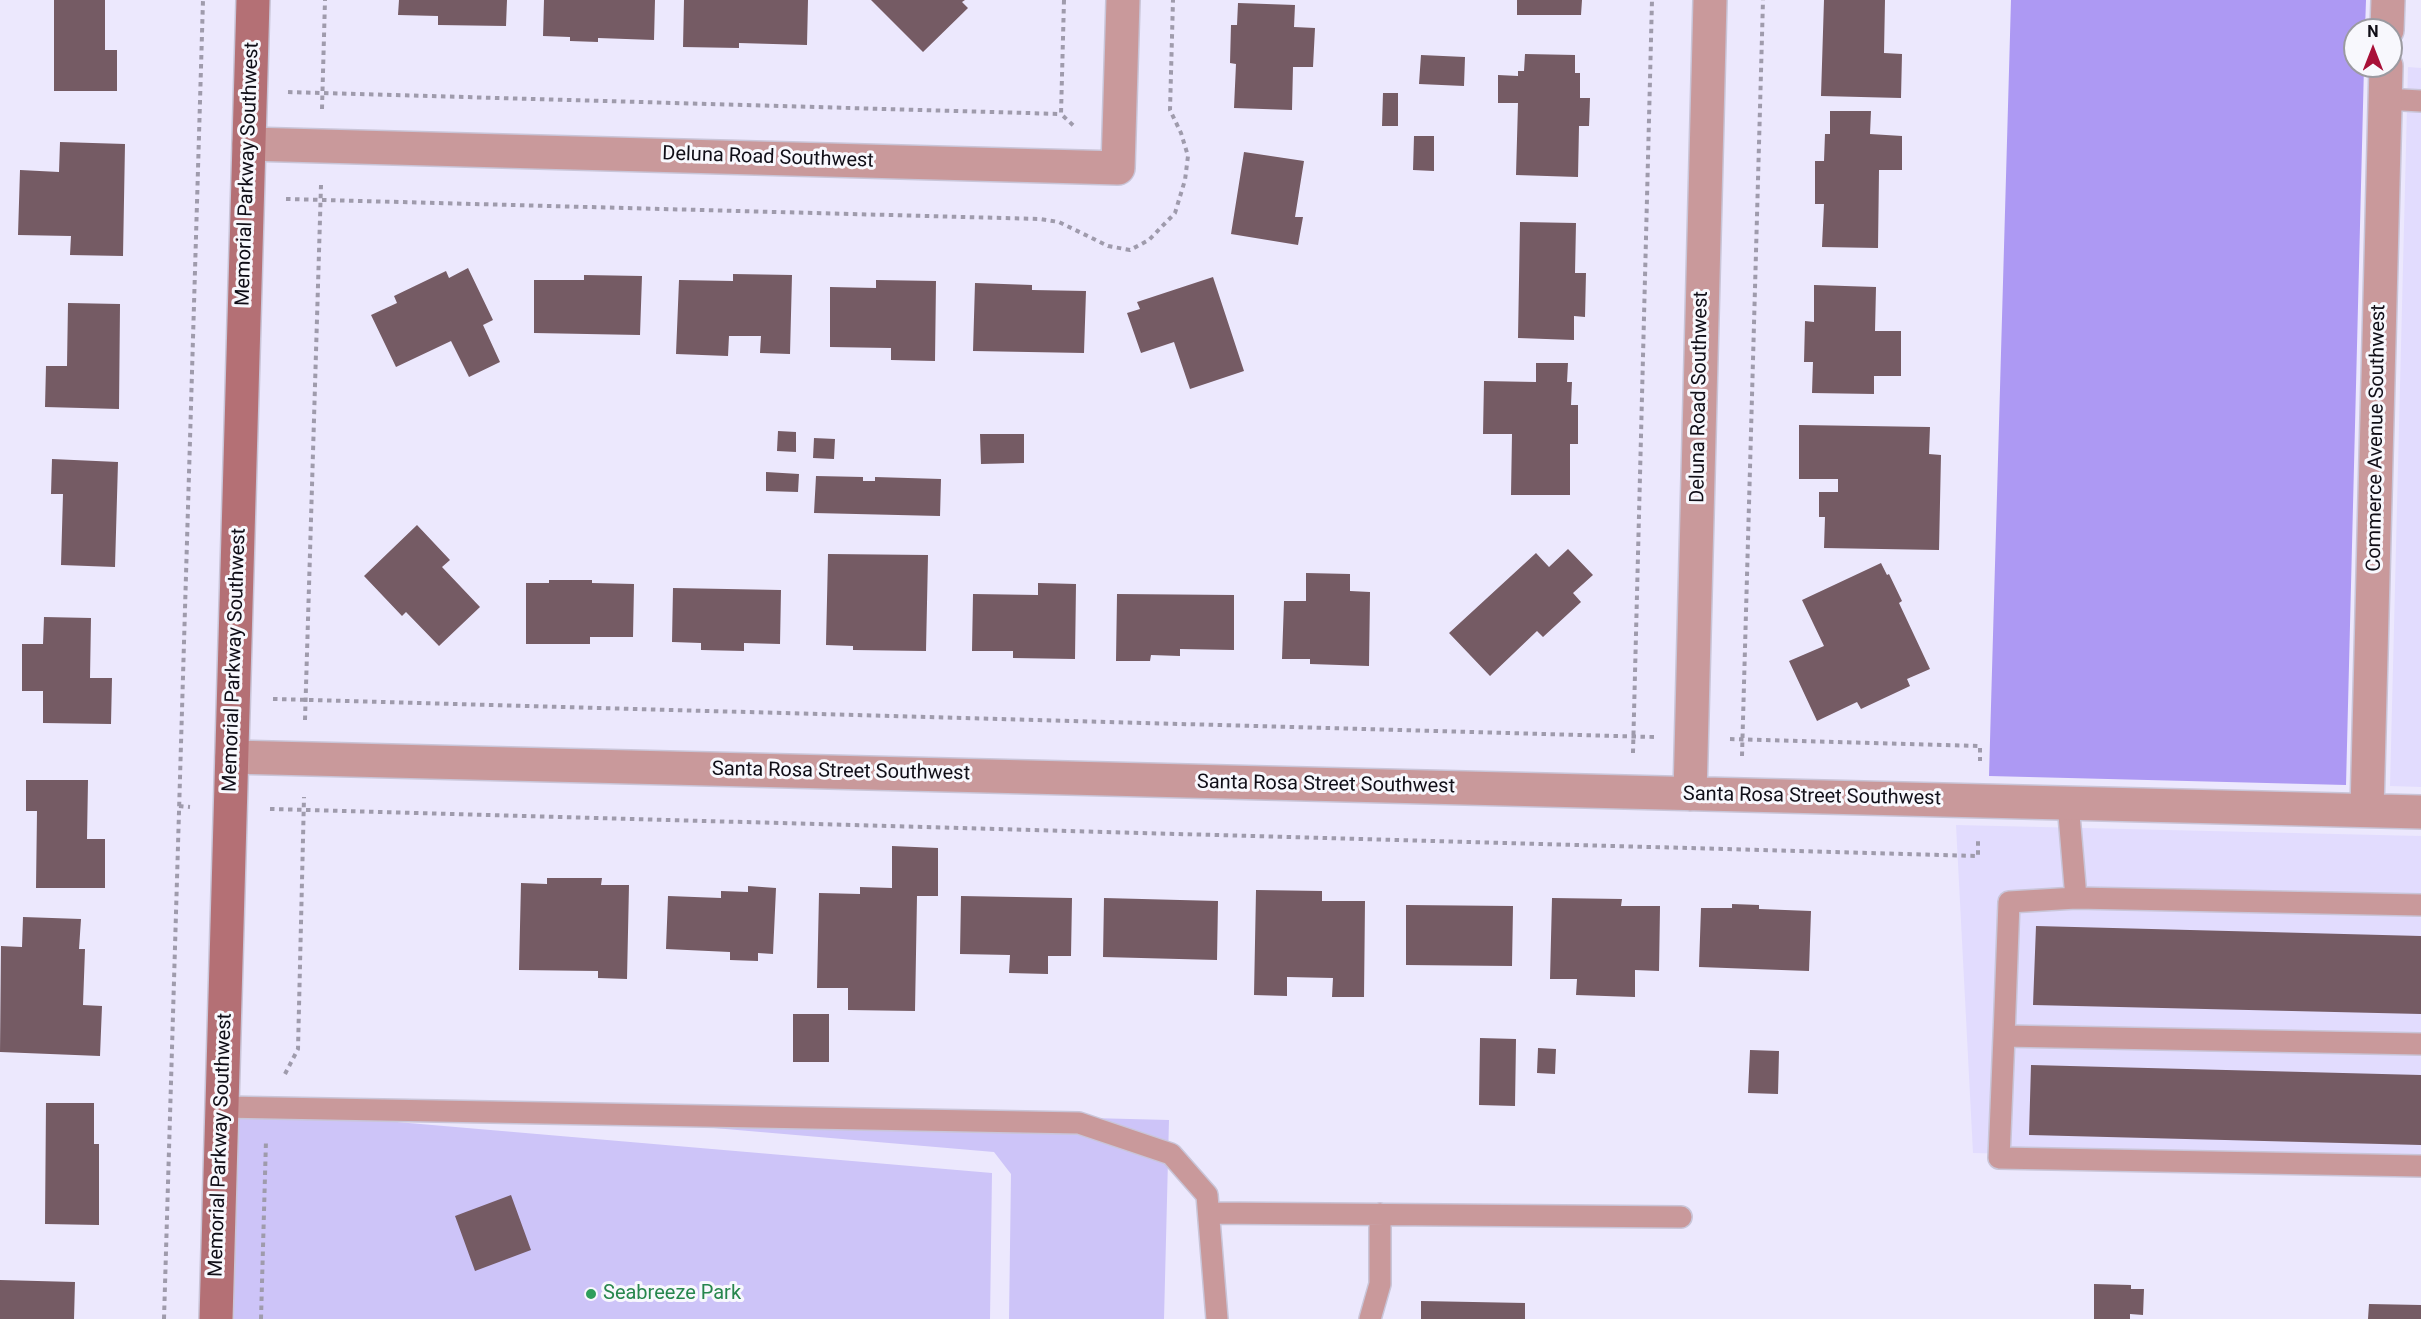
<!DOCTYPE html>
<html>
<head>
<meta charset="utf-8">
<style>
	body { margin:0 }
	#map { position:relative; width:2421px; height:1319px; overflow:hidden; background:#ece8fd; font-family:Roboto,sans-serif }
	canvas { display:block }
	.north { position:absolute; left:2343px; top:18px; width:60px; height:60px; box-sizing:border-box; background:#f8f8fd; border:2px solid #9b9aa1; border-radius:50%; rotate:0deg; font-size:16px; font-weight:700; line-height:24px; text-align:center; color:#100e17 }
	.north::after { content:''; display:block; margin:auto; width:21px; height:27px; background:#a81038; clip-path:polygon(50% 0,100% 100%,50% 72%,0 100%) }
</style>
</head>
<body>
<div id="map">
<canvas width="2421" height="1319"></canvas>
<div class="north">N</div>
</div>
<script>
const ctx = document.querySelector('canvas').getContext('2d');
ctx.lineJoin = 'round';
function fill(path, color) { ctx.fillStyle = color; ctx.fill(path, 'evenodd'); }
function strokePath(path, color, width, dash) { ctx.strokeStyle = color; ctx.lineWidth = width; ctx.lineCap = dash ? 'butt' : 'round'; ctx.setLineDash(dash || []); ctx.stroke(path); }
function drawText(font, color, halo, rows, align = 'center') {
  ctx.font = font + ' Roboto,sans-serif'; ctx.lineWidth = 6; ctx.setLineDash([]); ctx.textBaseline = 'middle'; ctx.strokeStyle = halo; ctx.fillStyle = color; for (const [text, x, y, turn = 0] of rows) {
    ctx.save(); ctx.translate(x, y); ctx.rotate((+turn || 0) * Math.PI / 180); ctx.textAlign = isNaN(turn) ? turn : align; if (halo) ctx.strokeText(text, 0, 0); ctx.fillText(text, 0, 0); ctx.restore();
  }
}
fill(new Path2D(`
	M2408,67L2421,68V787L2390,786Z
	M1956,825L2421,836V1164L1973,1153Z`), '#e2dcfe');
fill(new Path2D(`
	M387,1100L1169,1120L1164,1319H1009L1011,1174L994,1152Z
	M222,1107L992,1173L990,1319H216Z`), '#cdc4f8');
fill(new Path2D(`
	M2011,0H2366L2365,30H2355V66H2364L2346,785L1989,776Z`), '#ad99f3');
fill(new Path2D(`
	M54,0H105V50H117V91H54Z
	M399,0H507L506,26L438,25V16L398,15Z
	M544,0H655L654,40L598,38V42L570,41V37L543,36Z
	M684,0H808L807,45L739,43V48L683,47Z
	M871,0H965L962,2L968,8L923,52Z
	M1517,0H1582L1581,15H1517Z
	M1824,0H1885L1884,53L1902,54L1901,98L1821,96Z
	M1238,3L1295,5L1294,27L1315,28L1313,67H1293L1292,110L1234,108L1236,64L1230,63L1231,25H1237Z
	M1525,54L1575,55V73H1580V98H1590L1589,126H1579L1578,177L1516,175L1518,103H1498V75L1518,76V71H1524Z
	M1421,55L1465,57L1464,86L1419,84Z
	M1383,93H1398V126H1382Z
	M1830,111H1871L1870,134L1902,136V170H1879L1878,248L1822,247L1824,204H1815V161H1824L1825,134H1830Z
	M1414,136H1434V171L1413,170Z
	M60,142L125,144L123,256L70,255L71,236L18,235L20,170L59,172Z
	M1244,152L1304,161L1295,217H1303L1298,245L1231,234Z
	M1520,222L1576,223L1575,273H1586L1585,317L1574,316V340L1518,338Z
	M468,268L493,320L483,325L500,362L469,377L451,341L396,367L371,315L397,303L394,296L446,271L449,278Z
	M733,274L792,275L790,354L760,353L761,336H729L728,356L676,354L679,280L733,281Z
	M584,275L642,276L640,335L534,333V280H584Z
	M1213,277L1244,371L1190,389L1174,342L1141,353L1127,313L1140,309L1137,302Z
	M876,280L936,281L935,361L891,360V348L830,347V287L876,288Z
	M975,283L1032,285V290L1086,291L1084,353L973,351Z
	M1814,285L1876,287L1875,331H1901V376H1874V394L1812,393L1813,362H1804L1805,321L1814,322Z
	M68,303L120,304L119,409L45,407L46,366H67Z
	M1536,363H1568L1567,382H1572L1571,405H1578V444H1570V495H1511L1512,434H1483L1484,381L1536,382Z
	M1799,425L1930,427L1929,454L1941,455L1939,550L1824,548L1825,517H1819V492H1838V479H1799Z
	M778,431L796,432V452L777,451Z
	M980,434H1024V463L981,464Z
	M814,438L835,439L834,459L813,458Z
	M52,459L118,462L115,567L61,565L63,494H51Z
	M766,472L799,474L798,492L766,491Z
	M816,476L863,477V481H875V477L941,479L940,516L814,513Z
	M417,525L450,560L442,567L480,607L439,646L406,612L402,616L364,576Z
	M1568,549L1593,575L1573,593L1581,602L1543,637L1537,631L1490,676L1449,633L1536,553L1549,567Z
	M828,554L928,555L926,651L853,650V646L826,645Z
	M1881,563L1887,575L1889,574L1902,601L1899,603L1930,669L1907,679L1910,686L1861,709L1857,702L1817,721L1789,661L1824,646L1802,600Z
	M1306,573L1350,574V591L1370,592L1369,666L1310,664V659H1282L1284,601H1306Z
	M549,580H592V583L634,584L633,637H590V644H526V583H549Z
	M1038,583L1076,584L1075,659L1013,658V651H972L973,594L1038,595Z
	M673,588L781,590L780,644L744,643V651L701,650V643L672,642Z
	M1117,594L1234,595V650L1180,649V656L1151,655L1150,661H1116Z
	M44,617L91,618L90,678H112L111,724L43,723V691H22V644H43Z
	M26,780H88L87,839H105V888H36L37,811H26Z
	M892,846L938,848V896H917L915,1011L848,1010V988H817L819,893L860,894V887L892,888Z
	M547,878H602L601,885H629L627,979L598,978V971L519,970L521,883L547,884Z
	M748,886L776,888L773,954L758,953V961L730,960V952L666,949L668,896L721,898V891L748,892Z
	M1256,890L1322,891V901H1365L1364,997H1332L1333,978L1287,977V996L1254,995Z
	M961,896L1072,898L1071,956H1048V974L1009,973L1010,955L960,954Z
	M1104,898L1218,901L1217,960L1103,957Z
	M1552,898L1622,899L1621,906H1660L1659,971L1635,970V997L1576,995L1577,979H1550Z
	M1732,904L1759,905V909L1811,911L1809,971L1699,967L1701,908H1732Z
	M1406,905L1513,906L1512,966L1406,965Z
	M23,917L81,919L79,949H85L83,1005L102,1006L100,1056L0,1052L1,946L22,947Z
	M2036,926L2421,936V1014L2033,1005Z
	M793,1014H829V1062H793Z
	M1480,1038L1516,1039L1515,1106L1479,1105Z
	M1538,1048L1556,1049L1555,1074L1537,1073Z
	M1750,1050L1779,1051L1778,1094L1748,1093Z
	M2031,1065L2421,1075V1145L2029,1135Z
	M46,1103H94V1144H99V1225L45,1224Z
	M511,1195L531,1250L475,1271L455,1216Z
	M0,1280L75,1282L74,1319H0Z
	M2094,1284L2131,1285V1289H2144L2143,1315L2130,1314V1319H2094Z
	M1421,1301L1525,1303V1319H1421Z
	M2369,1304L2421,1305V1319H2368Z`), '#755b64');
const lane = new Path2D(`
	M2385,99L2421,101
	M2068,803L2076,898
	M2421,905L2076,898L2009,902L2004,1036L2421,1044
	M2004,1036L1999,1158L2421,1166
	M222,1107L1079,1123L1171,1154L1207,1195L1217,1319
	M1209,1213L1681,1217
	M1370,1319L1380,1284V1214`);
const street = new Path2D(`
	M2387,30L2388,0
	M249,144L1118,168L1123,0
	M232,757L2421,812
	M1690,794L1710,0
	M2367,810L2386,66`);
const secondary = new Path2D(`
	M216,1319L253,0`);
strokePath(lane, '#c9c5d8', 24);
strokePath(street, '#c9c5d8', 36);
strokePath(secondary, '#c9c5d8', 36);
strokePath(new Path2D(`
	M1064,0L1061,114L1076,128
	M288,92L1061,114
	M322,109L325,0
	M286,199L1040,219L1059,222L1108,246L1130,250L1149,240L1175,213L1185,180L1188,156L1181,133L1170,110L1173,0
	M273,699L1654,737
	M305,720L321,185
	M1730,739L1980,746V761
	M1633,753L1652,0
	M1742,756L1763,0
	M179,806L190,807
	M270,809L1978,856V841
	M285,1074L298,1049L304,797
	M164,1319L203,0
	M261,1319L266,1140`), '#9f9bac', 4, [4.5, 4.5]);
strokePath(lane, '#c9999b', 21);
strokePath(street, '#c9999b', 33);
strokePath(secondary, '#b47075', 33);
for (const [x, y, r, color] of [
	[591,1294,6,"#2e9e5b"]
]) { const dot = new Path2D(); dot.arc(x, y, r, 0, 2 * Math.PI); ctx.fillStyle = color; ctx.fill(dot); strokePath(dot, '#f8f8fd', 2); }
drawText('20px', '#100e17', '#f8f8fd', [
	["Deluna Road Southwest",768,158,2],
	["Memorial Parkway Southwest",248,174,-88],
	["Deluna Road Southwest",1700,397,-89],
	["Commerce Avenue Southwest",2377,438,-89],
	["Memorial Parkway Southwest",235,660,-88],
	["Santa Rosa Street Southwest",841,772,1],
	["Santa Rosa Street Southwest",1326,785,1],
	["Santa Rosa Street Southwest",1812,797,1],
	["Memorial Parkway Southwest",221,1145,-88]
]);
drawText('20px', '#27864d', '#f8f8fd', [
	["Seabreeze Park",603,1294]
], 'left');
</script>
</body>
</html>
